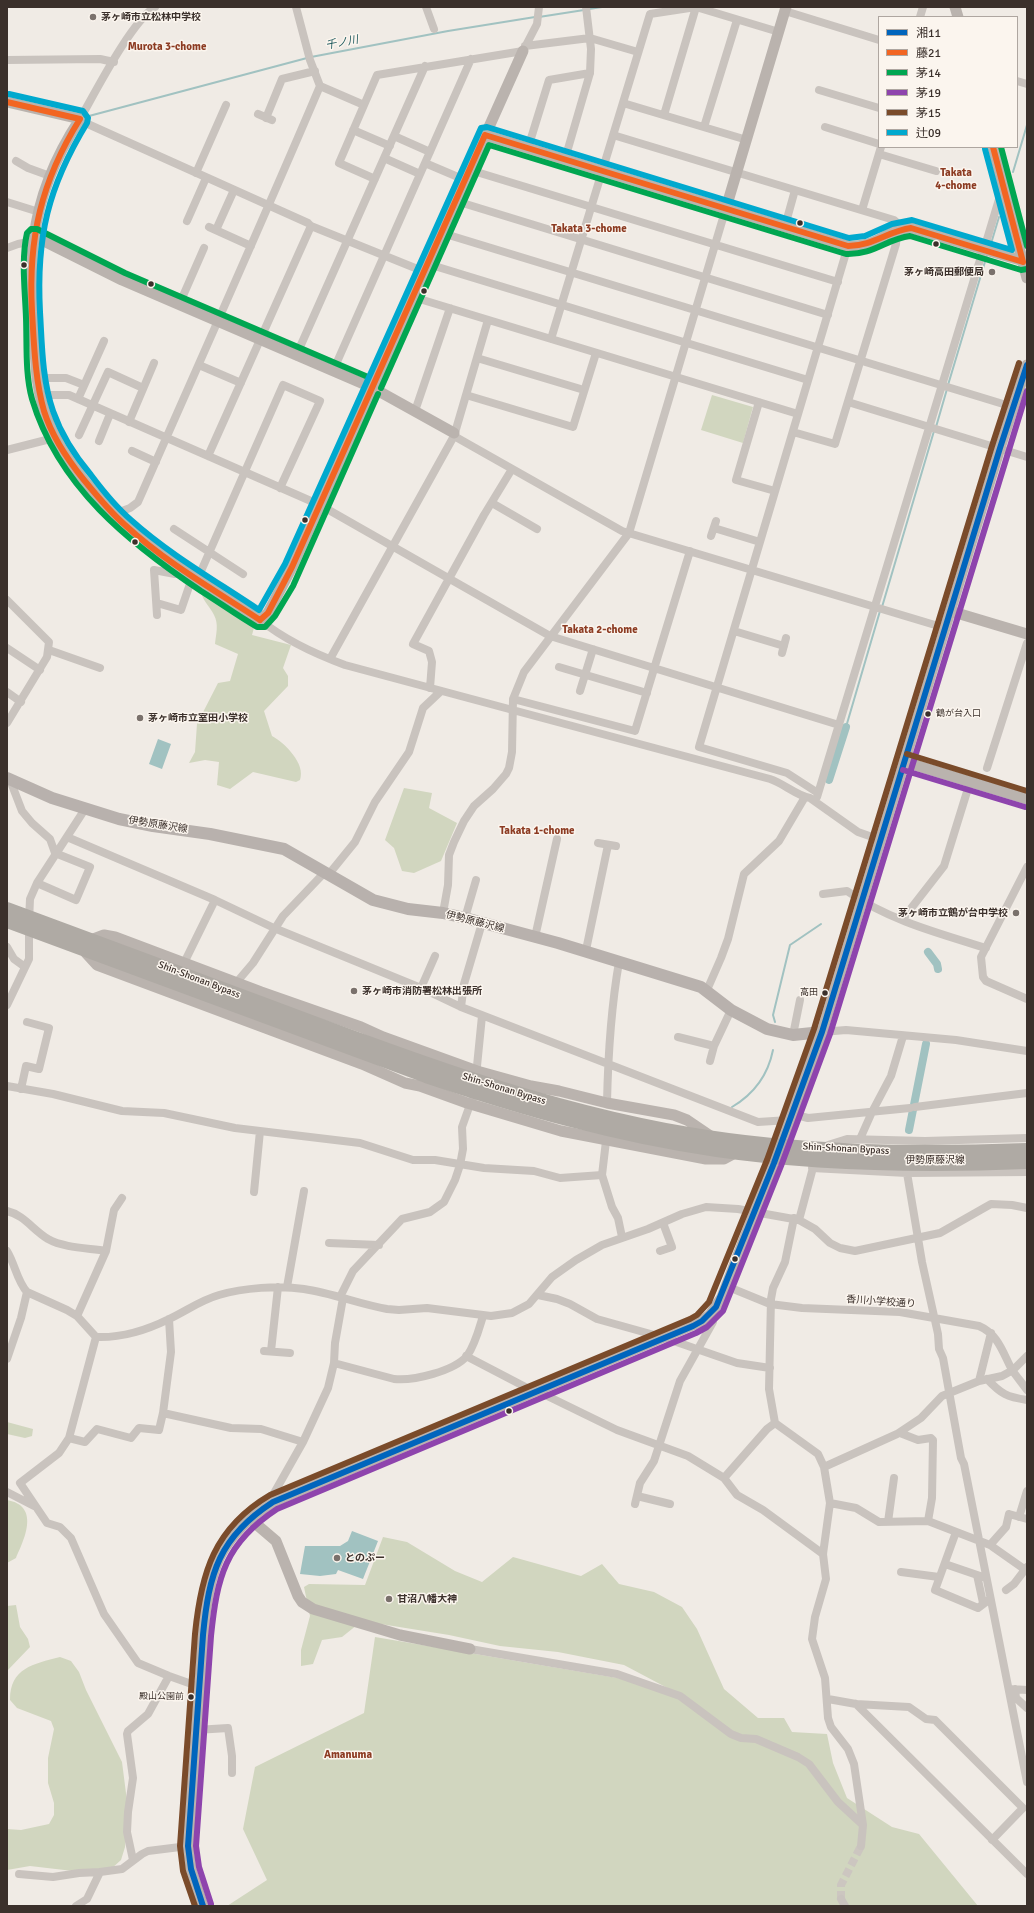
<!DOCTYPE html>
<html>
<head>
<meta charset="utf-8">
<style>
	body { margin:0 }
	#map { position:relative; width:1034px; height:1913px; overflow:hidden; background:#f0ebe5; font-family:Signika,"Noto Sans JP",sans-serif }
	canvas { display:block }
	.frame { position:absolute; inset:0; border:8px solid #3b302b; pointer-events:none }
	.legend { position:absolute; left:878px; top:16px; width:140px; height:132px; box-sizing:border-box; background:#fbf5ee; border:1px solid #aea6a0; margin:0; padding:5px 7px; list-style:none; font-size:12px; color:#3b302b }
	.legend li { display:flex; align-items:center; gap:8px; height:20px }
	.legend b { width:20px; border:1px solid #aea6a0 }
</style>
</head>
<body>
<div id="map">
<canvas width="1034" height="1913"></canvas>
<div class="frame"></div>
<ul class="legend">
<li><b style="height:5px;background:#0065bd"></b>湘11</li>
<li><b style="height:5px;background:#f26522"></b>藤21</li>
<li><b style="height:5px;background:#00a651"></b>茅14</li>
<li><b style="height:5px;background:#8e44ad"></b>茅19</li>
<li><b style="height:5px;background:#7a4b2a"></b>茅15</li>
<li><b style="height:5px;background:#00a9ce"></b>辻09</li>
</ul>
</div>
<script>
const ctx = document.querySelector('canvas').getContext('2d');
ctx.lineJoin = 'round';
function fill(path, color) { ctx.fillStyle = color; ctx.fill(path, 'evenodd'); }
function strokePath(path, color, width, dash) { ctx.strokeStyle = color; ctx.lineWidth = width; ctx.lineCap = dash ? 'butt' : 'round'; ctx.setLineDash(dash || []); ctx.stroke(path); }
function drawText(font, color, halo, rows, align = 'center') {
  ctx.font = font + ' Signika,"Noto Sans JP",sans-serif'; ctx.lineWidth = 3; ctx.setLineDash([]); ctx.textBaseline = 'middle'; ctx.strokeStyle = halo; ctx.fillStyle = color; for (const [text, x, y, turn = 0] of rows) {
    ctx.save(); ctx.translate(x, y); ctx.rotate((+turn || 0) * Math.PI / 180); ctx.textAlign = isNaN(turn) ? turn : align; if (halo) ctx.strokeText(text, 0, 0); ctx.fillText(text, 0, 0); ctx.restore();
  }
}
fill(new Path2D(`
	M712,395L753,407L743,443L701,430Z
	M201,589L255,624L252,635L291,645L283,668L288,676V686L264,711L272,736C285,743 306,764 300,780L296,782L253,772L230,789L217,785L219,762L205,760L189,763L195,752L197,724L218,683L230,681L238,654L215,644C216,634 219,624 214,615C210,606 201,600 201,589Z
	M404,788L432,793L429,808L457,823L441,861L414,873L402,871L394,848L385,840Z
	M7,1422L33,1429L32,1436L25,1438L7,1434Z
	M7,1500C40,1506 25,1538 16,1558L7,1563Z
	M383,1537L407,1542L455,1571L482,1582L513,1557L581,1576L602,1564L619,1584L654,1592L682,1607L697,1629L724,1689L758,1718H784L792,1732L827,1734L833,1763L847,1798L892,1827L919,1834L978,1906H227L267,1880L243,1829L255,1767L364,1713L375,1637L647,1683L690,1700L624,1665L558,1652L500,1646L449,1635L362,1621L342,1637L322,1640L313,1664L301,1666V1650L310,1616L304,1587L309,1584L365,1585Z
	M16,1605L20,1627L28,1639L30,1647L7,1671V1606Z
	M60,1657L71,1661L79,1672L86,1690L122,1762L128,1809L125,1847L121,1860L111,1869L90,1873L30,1866L7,1870V1829L21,1830L49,1824L54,1815V1803L48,1783V1758L54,1729L51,1721L17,1708L10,1700C10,1668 33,1664 60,1657Z`), '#d1d6bf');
fill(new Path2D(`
	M158,739L171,744L162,769L149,764Z
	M352,1531L378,1541L363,1579L338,1570L336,1574L320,1576L300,1574L305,1546H340L348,1541Z`), '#a1c2c1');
strokePath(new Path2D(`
	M589,9L602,7
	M539,17L584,10
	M311,57L448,31L535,17
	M89,116L307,58
	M1013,172L1027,125
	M990,247L999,217
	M948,385L987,255
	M936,427L947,389
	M882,607L934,431
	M846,727L880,611
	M775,1022L773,1015L790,945L821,924
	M732,1107C754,1094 768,1075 773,1050`), '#a1c2c1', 2);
strokePath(new Path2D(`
	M829,780L846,727
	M928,952L937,964L938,969
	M909,1130L926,1044`), '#a1c2c1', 8);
strokePath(new Path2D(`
	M841,1899V1885L861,1846`), '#ccc6c0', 8, [8, 4]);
strokePath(new Path2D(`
	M155,7C131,22 96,91 80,119L90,125L308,223L311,226L425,272
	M426,7L434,29
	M785,11L879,40
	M920,17L923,7
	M525,46L590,38L638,52
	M7,60L100,59L114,62
	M1017,81L1027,84
	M320,86L364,105
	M819,90L879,108
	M623,103L747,140
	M258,114L272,120
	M664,115L696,7
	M266,118L282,79L315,71
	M704,127L737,20
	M825,127L879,144
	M353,130L390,146
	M613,135L894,220L904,229
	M394,136L430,152
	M528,148L549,80L590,73
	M879,154L936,171
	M384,158L420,174
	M565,159L590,73L591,49L586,7
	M16,161L28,168L50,176
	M425,163L465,180
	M470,170L838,282
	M196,173L226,105
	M375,179L339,163L377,75L523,51L537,24L539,7
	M456,201L828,315
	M7,202L39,212
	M862,210L881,147
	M187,221L206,178
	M785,226L795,190
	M209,227L251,246
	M216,230L234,190
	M442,233L1013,407
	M985,246L1003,186
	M7,248L18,244L33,241
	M428,264L808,380
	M413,297L798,414
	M179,305L204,248
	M488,320L454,436L622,531L945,628
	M551,339L650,14L696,7L779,32
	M296,356L425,66
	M477,358L584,390
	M199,365L241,383
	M333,371L471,59
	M37,378H66L84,385
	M40,395H69L320,505L550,636L839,725
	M466,395L573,427L596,353
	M78,399L104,341
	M759,402L736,480L775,491
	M848,402L1027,457
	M415,411L450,308
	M129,422L154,363
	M793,432L835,444L896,244L897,231
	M79,435L108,372L143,388
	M99,441L110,414
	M7,450L54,438
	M132,451L156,462
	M208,456L311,226
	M492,503L537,529
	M114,514L130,508L138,502C199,363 261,225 320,86L310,60L296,7
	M714,528L760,542
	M174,529L243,574
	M711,536L716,521
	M198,578L283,385L320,401L280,488
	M7,600L49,642L47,657L7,723
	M157,603L181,610L193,575
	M157,615L154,570L175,574L189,573
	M260,620C285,640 315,654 345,665L770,779C783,783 797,796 810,798L858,832L881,840
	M734,631L784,646
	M7,648L40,670
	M49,650L100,668
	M782,653L786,638
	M330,659L454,436
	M559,667L647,693
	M430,688L432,662L429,651L413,644L484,515L512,469
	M580,691L593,649
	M7,692L21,702
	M513,699L635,731L690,551
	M987,768L1027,643
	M12,781V785L22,811L32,823L50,839L55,853L90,867L76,900L37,883
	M818,793L787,773L699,747L848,246
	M817,797L983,250
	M67,837L215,900L274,928L421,988L461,1007L758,1122L789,1120
	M598,843L616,846
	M1027,867L981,957L983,977L986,981L1027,999
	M329,874L355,842L375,802L409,752L423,708L441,691
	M823,894L847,891C888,920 938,933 986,948
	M443,913L448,885L449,855L454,842L464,821L474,806L493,789L506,774L509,768L512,752L513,699L524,672L629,533L726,208
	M465,918L476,880
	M902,920L944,866L970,782
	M535,937L557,839
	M7,947L14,959L25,967
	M586,950L608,845
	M184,963L215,900
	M236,983L253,963L283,916L325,872
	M421,988L435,956
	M707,990L721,958L728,939L744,874L779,841L805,797
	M7,1005L29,959V921L30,899L37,883L85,809
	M461,1007L464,984L482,923
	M822,1032L846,1030L956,1040L1027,1051
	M793,1035L800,1000
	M678,1037L714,1046
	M710,1061L714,1046L731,1010
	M476,1076L482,1016
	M7,1086L53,1094L122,1111L164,1113L235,1128L360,1143L413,1160H435L484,1168L534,1171L560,1178L602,1175
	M21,1089L26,1066L39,1069L49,1028L27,1022
	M607,1103C608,1056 611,1008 619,962
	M915,1107L1027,1093
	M792,1114L808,1118L910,1108
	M860,1139L872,1112L891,1076L903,1036
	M606,1141L602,1175L612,1207L618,1218L622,1237
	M827,1148L828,1145L847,1139L925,1141L1027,1138
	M812,1168L907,1173L1027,1172
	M907,1173L922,1262L938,1334L939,1349L943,1358L961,1458L964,1464L1027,1782
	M254,1192L260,1131
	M7,1211C24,1215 33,1230 48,1239C64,1248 88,1248 106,1251
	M794,1218L785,1262L773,1288L771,1299L769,1389L775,1423L818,1454L824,1467L830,1503L823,1554L826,1579L815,1617L812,1639L825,1678L828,1718L831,1727L848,1749L854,1764L863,1825
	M799,1220L814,1164
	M329,1243L379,1245
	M7,1251C15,1264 17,1281 27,1292L67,1310L77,1316L96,1337C121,1338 147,1330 169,1319C186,1311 201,1300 219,1295C243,1288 279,1285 304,1289C332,1293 359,1304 387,1309L399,1310L427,1308L491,1316L512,1313L529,1304L552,1277L576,1260L602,1245L648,1229L682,1214L706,1207L738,1209L799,1220L815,1229L830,1243L840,1248L855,1251L940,1233L991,1204L1012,1205L1027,1208
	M660,1251L672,1247L663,1223
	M726,1286L770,1304L802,1308L900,1312L979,1326C998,1334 1003,1353 1012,1370C1017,1377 1022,1383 1027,1390
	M287,1287L304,1191
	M538,1295L557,1299L570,1304L597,1319L665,1338L737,1363L770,1368
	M340,1297L353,1271L402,1219L430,1212L444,1202L455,1180L460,1165L463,1149L462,1127L472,1099
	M77,1316L106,1251L114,1210L122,1198
	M96,1337L69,1438L59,1453L20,1483L47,1523L60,1527L71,1538L104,1614L138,1663L169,1676L200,1687
	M264,1351L290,1353
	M271,1351L278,1287
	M466,1356L535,1392
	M7,1359L21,1318L27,1292
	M334,1363L394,1379C414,1381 454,1371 467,1356C475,1345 479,1329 483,1316
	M987,1379C1001,1394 1007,1397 1027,1400
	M979,1381L991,1333
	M537,1391L617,1430L688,1456L724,1478L737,1495L763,1510L823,1554
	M163,1413L171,1352L169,1319
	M900,1433L918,1440L931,1438L933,1440L932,1498L928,1521
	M69,1438L85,1442L97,1429L131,1438L139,1428L159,1430L163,1413L231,1428L261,1429L303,1442
	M824,1467L897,1434L921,1418L942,1396L979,1381L1002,1376L1013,1370L1027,1356
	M724,1478L767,1429L775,1423
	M7,1492L34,1506
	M637,1496L670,1504
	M273,1502V1495L303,1442L328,1388L334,1363L335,1343L343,1298
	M830,1503L856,1508L879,1522L928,1521L990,1545L1027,1571
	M635,1504L640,1483L654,1461L680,1381L713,1322L710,1315
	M1019,1517L1027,1491
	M888,1522L894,1478
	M956,1532L935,1590L978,1608L990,1599
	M990,1545L1006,1527L1009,1514L1027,1519
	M945,1564L986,1578
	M901,1572L939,1577
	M977,1575L983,1603
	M1006,1590L1014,1584L1027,1567
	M470,1649L617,1674L680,1696L731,1734L741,1738L756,1739L798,1757L809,1764L838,1802L863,1825L861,1846
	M1011,1689L1027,1690
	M1015,1689L1016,1698L1027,1708
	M828,1699L856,1704L909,1707L926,1719L935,1720L1023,1808L992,1840
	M856,1704L1027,1874
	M196,1730L228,1728L232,1756V1773
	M133,1860L127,1832L128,1812L133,1778L127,1734L128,1731L148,1714L169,1676
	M19,1874L53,1877L79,1873L100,1872
	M841,1899L845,1906
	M76,1906L87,1899L100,1872L122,1869L142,1854L148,1851L188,1846`), '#c9c3be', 8);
strokePath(new Path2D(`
	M955,7L958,17
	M7,102L80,119C57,154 39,196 34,238C28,280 34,335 37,378C43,428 68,463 101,500C110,510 119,521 130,530C170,564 217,591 260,620L268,613L292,567L523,51
	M485,135L848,246C878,248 886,229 911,228L1027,262
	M993,147L1027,278
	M726,208L786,7
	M34,236L122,280L373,388L454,433
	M950,611L1027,634
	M905,762L1027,799
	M88,941L104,935L115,937L261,992L361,1027L383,1037L477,1071L531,1086L559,1091L607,1103L674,1115L687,1120L712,1137
	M84,947L86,953L97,965L362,1064L405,1083L420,1086L467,1103L561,1131L706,1159H724L737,1152
	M822,1032L1000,448L1027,365
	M249,1518L276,1541L298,1596L302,1602L313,1609L400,1635L470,1649
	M203,1906L191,1869L188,1846C192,1791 196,1736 200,1681C203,1643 203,1594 219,1558C231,1534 250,1516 273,1502L702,1321L710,1315L722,1297L777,1154L772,1153`), '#bab3ae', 11);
strokePath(new Path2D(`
	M7,778L52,798L119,819L153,826L210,834L284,849L373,900L408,909L443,913L465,918L558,943L701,987L731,1010L767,1029L793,1035L822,1032L777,1153`), '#b8b1ad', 12);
strokePath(new Path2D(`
	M7,909C93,941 180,973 266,1005C404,1057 542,1109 688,1134C800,1153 914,1154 1027,1150
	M7,921L426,1076C521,1108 618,1136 717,1150C820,1165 924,1166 1027,1162`), '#afaaa4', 14);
strokePath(new Path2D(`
	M203,1906L191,1869L188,1846L203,1635C209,1573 219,1537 273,1502L693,1326L702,1321L716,1307L774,1163L822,1032L1000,448L1027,365`), '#0065bd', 6);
strokePath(new Path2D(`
	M7,102L80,119C41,181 28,239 32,311C34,345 35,379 44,411C52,437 67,459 84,480C97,496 110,512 125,525C165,562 214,590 260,620
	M485,135L848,246C873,246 888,231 911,228L1023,262
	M993,147L1023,262
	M260,620L268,613L292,567L485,135`), '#f26522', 6);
strokePath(new Path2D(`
	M1001,147L1027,246
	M368,377L125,273L37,229H31L27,233C21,260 25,290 26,318C27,345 25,374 32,399C58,486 129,543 201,591C220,603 238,616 257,627H265L275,616L293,586L378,394
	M381,388L489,145L846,254C874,255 886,239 910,236L1021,270L1027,269`), '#00a651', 6);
strokePath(new Path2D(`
	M903,770L1025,807
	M211,1904L199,1867L196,1846L211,1636C217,1577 225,1543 277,1509L696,1333L707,1327L723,1311L781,1166L830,1034L1027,391`), '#8e44ad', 6);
strokePath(new Path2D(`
	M907,754L1027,791
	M195,1906L183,1871L180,1846L195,1634C201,1573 214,1528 270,1495L690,1319L697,1315L709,1302L767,1160L814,1029L992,446L1019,363`), '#7a4b2a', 6);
strokePath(new Path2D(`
	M9,94L83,111L88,118L87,123C48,187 36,237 40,312C42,345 42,379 53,411C61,434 75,456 91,475C103,491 116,507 131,520C170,555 216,581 259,610L285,564L481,128L487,127L849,238L865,236L892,224L912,220L1012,250L985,149`), '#00a9ce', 6);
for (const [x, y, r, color] of [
	[93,17,4,"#7a716c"],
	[800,223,3.5,"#3b302b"],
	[936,244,3.5,"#3b302b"],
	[24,265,3.5,"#3b302b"],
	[992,272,4,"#7a716c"],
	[151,284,3.5,"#3b302b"],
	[424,291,3.5,"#3b302b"],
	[305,520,3.5,"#3b302b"],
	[135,542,3.5,"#3b302b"],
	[928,714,3.5,"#3b302b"],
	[140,718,4,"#7a716c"],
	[1016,913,4,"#7a716c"],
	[354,991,4,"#7a716c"],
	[825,993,3.5,"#3b302b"],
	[735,1259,3.5,"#3b302b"],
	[509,1411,3.5,"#3b302b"],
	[337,1558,4,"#7a716c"],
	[389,1599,4,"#7a716c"],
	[191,1697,3.5,"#3b302b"]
]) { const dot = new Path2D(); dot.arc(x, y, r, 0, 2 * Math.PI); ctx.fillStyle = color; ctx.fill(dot); strokePath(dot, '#fbf5ee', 1.5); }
drawText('9px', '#3b302b', '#fbf5ee', [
	["鶴が台入口",936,714,"left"],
	["高田",818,993],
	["殿山公園前",184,1697]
], 'right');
drawText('bold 10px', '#3b302b', '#fbf5ee', [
	["茅ヶ崎市立松林中学校",101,17],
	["茅ヶ崎高田郵便局",984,272,"right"],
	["茅ヶ崎市立室田小学校",148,718],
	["茅ヶ崎市立鶴が台中学校",1008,913,"right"],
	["茅ヶ崎市消防署松林出張所",362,991],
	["とのぷー",345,1558],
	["甘沼八幡大神",397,1599]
], 'left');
drawText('10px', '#3b302b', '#fbf5ee', [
	["伊勢原藤沢線",158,825,9],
	["伊勢原藤沢線",475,922,14],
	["Shin-Shonan Bypass",199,980,21],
	["Shin-Shonan Bypass",504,1089,17],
	["Shin-Shonan Bypass",846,1149,3],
	["伊勢原藤沢線",935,1160],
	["香川小学校通り",881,1302,4]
]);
drawText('italic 11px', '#1f5a5e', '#fbf5ee', [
	["千ノ川",342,43,-11]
]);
drawText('bold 11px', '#8c3b22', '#fbf5ee', [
	["Murota 3-chome",167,47],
	["Takata",956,173],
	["4-chome",956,186],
	["Takata 3-chome",589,229],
	["Takata 2-chome",600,630],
	["Takata 1-chome",537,831],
	["Amanuma",348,1755]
]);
</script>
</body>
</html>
